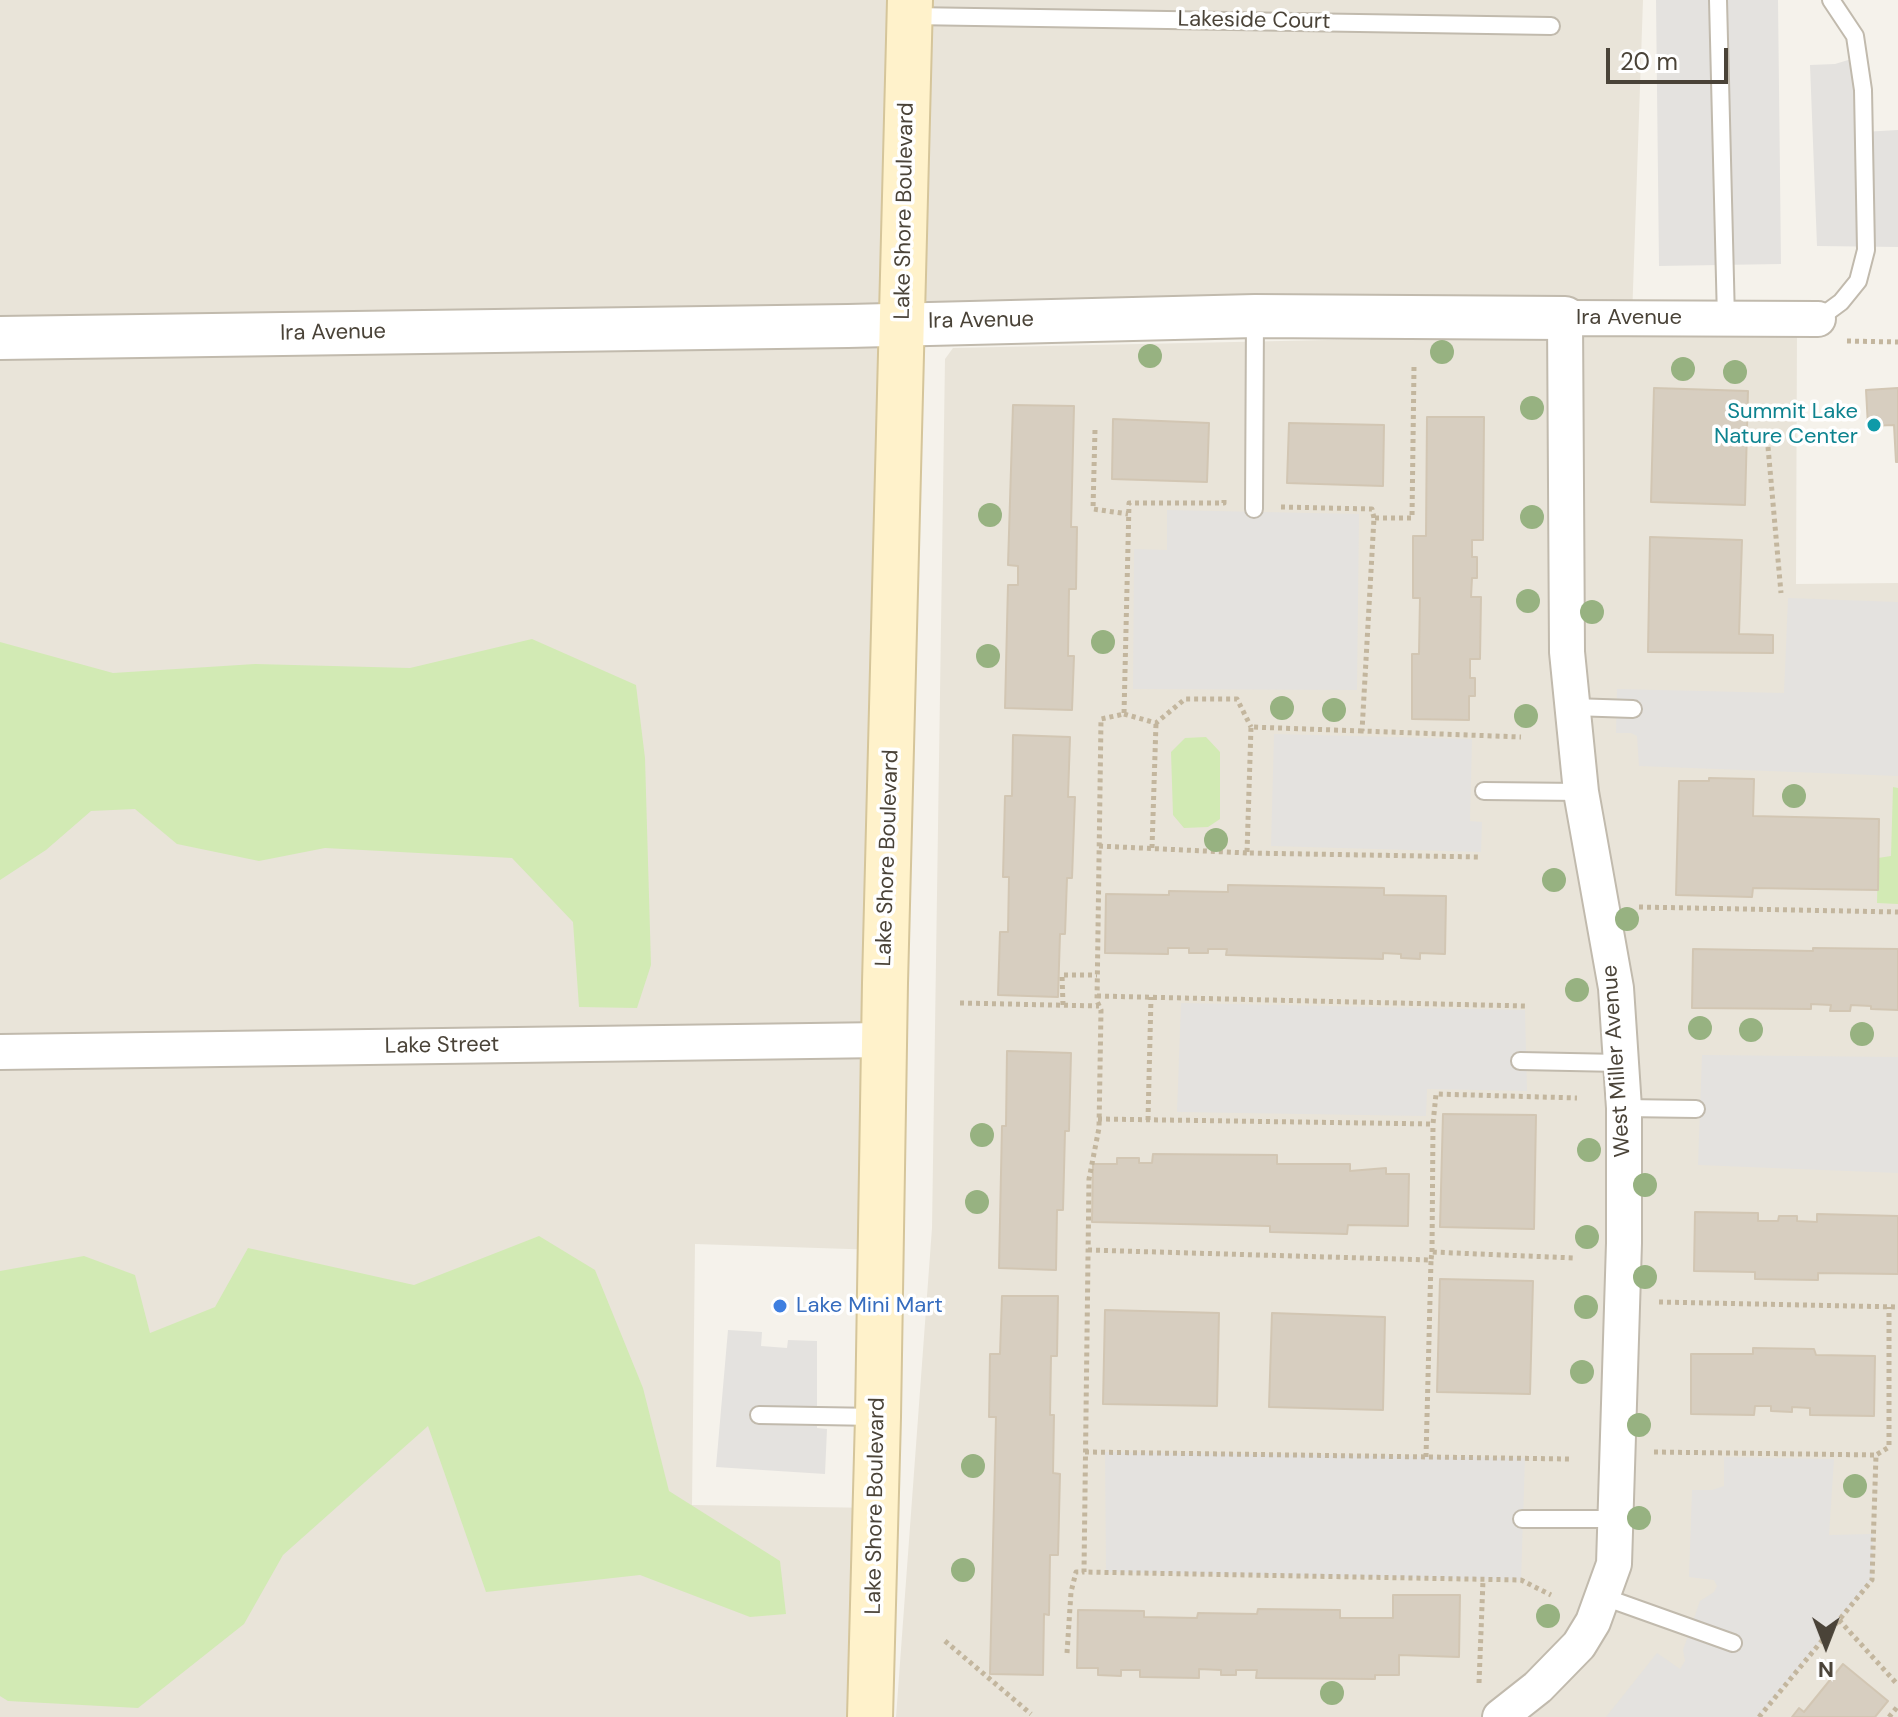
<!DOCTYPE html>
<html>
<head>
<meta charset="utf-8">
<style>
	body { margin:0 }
	#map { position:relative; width:1898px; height:1717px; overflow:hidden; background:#f5f2eb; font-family:"DM Sans",sans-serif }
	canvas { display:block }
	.north { position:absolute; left:1786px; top:1605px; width:80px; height:80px; -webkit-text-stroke:6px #fff; paint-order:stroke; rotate:180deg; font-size:22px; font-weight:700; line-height:32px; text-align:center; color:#4a4338 }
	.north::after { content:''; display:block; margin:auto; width:28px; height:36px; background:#4a4338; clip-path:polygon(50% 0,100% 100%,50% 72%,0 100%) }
	.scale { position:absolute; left:1606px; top:48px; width:122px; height:36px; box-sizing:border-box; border:4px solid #4a4338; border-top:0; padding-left:10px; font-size:24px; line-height:28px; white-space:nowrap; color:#4a4338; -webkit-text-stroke:6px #fff; paint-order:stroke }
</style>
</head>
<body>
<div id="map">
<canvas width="1898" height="1717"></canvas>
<div class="north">N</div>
<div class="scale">20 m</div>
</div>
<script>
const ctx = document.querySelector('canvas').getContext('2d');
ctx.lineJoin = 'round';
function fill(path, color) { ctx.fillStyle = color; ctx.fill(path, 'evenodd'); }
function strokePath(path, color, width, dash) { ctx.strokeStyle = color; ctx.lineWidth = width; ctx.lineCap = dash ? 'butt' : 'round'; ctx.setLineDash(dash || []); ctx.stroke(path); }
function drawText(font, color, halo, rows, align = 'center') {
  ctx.font = font + ' "DM Sans",sans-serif'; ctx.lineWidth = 7; ctx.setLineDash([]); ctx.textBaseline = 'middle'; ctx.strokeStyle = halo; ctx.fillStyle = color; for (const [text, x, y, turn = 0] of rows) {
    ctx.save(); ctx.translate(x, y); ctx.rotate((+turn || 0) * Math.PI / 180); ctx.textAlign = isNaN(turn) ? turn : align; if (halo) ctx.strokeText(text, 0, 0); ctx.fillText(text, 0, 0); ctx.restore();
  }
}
fill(new Path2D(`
	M0,0H1643L1632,318L902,324L880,1250L695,1244L692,1505L876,1508L870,1717H0Z
	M1797,330L1796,584L1898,583V1717H896L932,1228L945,359L953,348Z`), '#e9e4d9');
fill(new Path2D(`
	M532,639L636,685L645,758L651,965L637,1008L579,1007L573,922L512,858L325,848L259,861L177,844L135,809L91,811L46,850L0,880V642L113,673L255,664L410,668Z
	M1206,737L1220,752V819L1208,827L1184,828L1173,815L1171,752L1185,738Z
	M1893,787L1898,788V904L1877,903L1878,858L1891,856Z
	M539,1236L595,1270L643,1388L669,1491L780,1561L786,1614L750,1617L640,1575L486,1592L428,1426L283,1555L244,1624L138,1708L8,1701L0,1696V1271L84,1256L135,1275L150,1333L215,1307L248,1248L414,1285Z`), '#d2eab4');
fill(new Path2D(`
	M1656,0H1778L1781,264L1659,266Z
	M1858,57L1863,132L1898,130V247L1817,246L1810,65L1835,64Z
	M1167,510L1359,514L1357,690L1133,689L1134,549L1167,550Z
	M1788,598L1898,602V776L1639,766L1637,736L1631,733H1616L1617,689L1784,693Z
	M1274,734L1472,739L1470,821L1482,822L1481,852L1271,846Z
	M1181,1003L1525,1010L1527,1091L1427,1089L1426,1116L1177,1112Z
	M1702,1055L1898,1057V1173L1698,1165Z
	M728,1330L762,1332L761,1346L787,1348L788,1340L817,1341V1428L827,1429L825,1474L716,1467Z
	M1105,1452L1525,1458L1521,1580L1106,1572Z
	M1724,1457L1834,1459L1829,1535L1873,1534L1872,1580L1759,1717H1606L1657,1653L1680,1669L1685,1661L1683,1650L1700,1601L1714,1592L1717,1586L1714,1580L1689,1577L1692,1490H1712L1724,1486Z`), '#e4e2df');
const building = new Path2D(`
	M1654,388L1748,391L1745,505L1651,502Z
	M1898,388V462H1896L1894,425L1868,426L1866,390Z
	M1013,405L1074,406L1071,527H1077L1076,589H1069L1068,656H1074L1072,710L1005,708L1008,585H1018V566L1008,565Z
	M1427,417H1484L1483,540H1472V557H1477V578H1472L1471,597H1481L1480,659H1470V678H1475V696H1469V720L1412,719V654H1419L1420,598H1413V536H1426Z
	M1113,419L1209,423L1207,482L1112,479Z
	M1289,423L1384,425L1383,486L1287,483Z
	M1650,537L1742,540L1739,634L1773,635V653L1648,652Z
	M1013,735L1070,737L1068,797H1075L1072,878H1067L1065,934H1060L1058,997L998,995L1000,932H1008L1009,877H1003L1005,796H1012Z
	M1709,778L1754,779L1753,816L1879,819L1878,890L1753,888L1752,897L1676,895L1679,781H1709Z
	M1228,885L1384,888V895L1446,896L1445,954L1420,953V959L1401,958V954L1383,953V959L1226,955L1227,949H1208V953H1189V948H1168V954L1105,953L1106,894L1169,895V891L1228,892Z
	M1813,948L1898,949V1010L1871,1009V1006L1851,1005L1850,1011H1830L1831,1005L1811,1004V1009L1692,1008L1693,949L1813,951Z
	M1007,1051L1071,1053L1069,1131H1065L1063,1210H1057L1056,1270L999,1268L1002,1126H1006Z
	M1443,1114L1536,1115L1534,1229L1440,1227Z
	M1153,1154L1277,1155V1164H1350V1171L1386,1168V1174H1409L1408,1226L1348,1225L1347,1234L1270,1232V1226L1092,1222L1093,1164H1117V1158H1139V1163H1152Z
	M1695,1212L1758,1213V1221H1778L1779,1216H1797V1221L1817,1222V1214L1898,1216V1274L1818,1273V1280L1755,1279V1272L1694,1271Z
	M1440,1279L1533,1281L1530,1394L1437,1392Z
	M1002,1296H1058L1057,1356H1051L1050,1415H1054L1053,1473L1060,1474L1058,1555H1050L1049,1615L1044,1614L1043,1675L990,1674L996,1417H989L990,1354H1000Z
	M1105,1310L1219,1313L1217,1406L1103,1404Z
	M1272,1313L1385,1317L1383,1410L1269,1407Z
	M1753,1348L1814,1349L1816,1355L1875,1356L1874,1416L1810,1415V1408L1792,1407V1412L1771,1411V1406H1755L1754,1415L1691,1414V1354H1753Z
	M1393,1595H1460L1459,1657L1399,1655V1675H1375V1679L1256,1678L1257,1670H1236V1675H1221V1670L1199,1669V1678L1140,1677V1670H1121V1676L1098,1675V1668H1077L1078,1610L1144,1611V1617L1197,1618L1198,1613L1257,1614L1258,1609L1340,1610V1618H1393Z
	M1843,1664L1888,1701L1875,1717H1792L1799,1708L1804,1712Z`);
fill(building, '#d7cec0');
strokePath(building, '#d2c6b3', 2);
const service = new Path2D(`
	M1718,0L1726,319
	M911,16L1551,26
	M1818,319L1841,302L1858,281L1866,250L1863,90L1855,36L1831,0
	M1254,509L1255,317
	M1572,707L1633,709
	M1484,791L1581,792
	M1520,1061L1620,1063
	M1624,1108L1696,1109
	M759,1415L877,1417
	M1522,1519H1615
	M1604,1597L1733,1643`);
const minor = new Path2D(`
	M0,1052L884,1040
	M1500,1717L1538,1687L1579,1645L1593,1622L1614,1564L1624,1243V1108L1616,988L1581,792L1567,652L1565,318L1818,319`);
const tertiary = new Path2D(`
	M0,338L848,326L1255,316L1565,318`);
const secondary = new Path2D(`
	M870,1717L878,1417L885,983L910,0`);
strokePath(service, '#c1baad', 20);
strokePath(minor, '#c1baad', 38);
strokePath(tertiary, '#c1baad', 46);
strokePath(secondary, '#d5c59a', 48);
strokePath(new Path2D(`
	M1847,341L1898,342
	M1414,367L1412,518H1374L1362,731L1521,737
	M1095,430L1093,509L1128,514
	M1768,447L1781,593
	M1224,500V503H1129L1124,714L1101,719L1097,1001L1101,1010L1099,1128L1089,1179L1084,1572L1521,1580L1551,1595
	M1281,507L1372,509L1374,518
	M1124,714L1156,723L1185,699H1237L1251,727
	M1362,731L1251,727L1247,853L1481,857
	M1099,846L1247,853
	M1152,848L1156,723
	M1639,907L1898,912
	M1097,996L1525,1006
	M960,1003L1099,1006
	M1063,1005L1062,975H1097
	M1098,1119L1433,1124L1436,1094L1577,1098
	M1148,1120L1151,997
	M1088,1250L1431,1260L1432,1252L1574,1258
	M1432,1252L1433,1124
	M1659,1302L1898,1307
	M1085,1452L1569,1459
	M1654,1452L1876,1455
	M1426,1457L1431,1260
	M1839,1620L1898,1685
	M945,1641L1031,1714
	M1067,1653L1071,1592L1076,1572H1084
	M1479,1683L1483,1580
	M1759,1717L1872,1580L1876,1455L1889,1447V1307
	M1889,1717L1898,1706`), '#c3b69e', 5, [4, 4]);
strokePath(service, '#fff', 16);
strokePath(minor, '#fff', 34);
strokePath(tertiary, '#fff', 42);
strokePath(secondary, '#fff2cb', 44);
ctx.fillStyle = '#97b281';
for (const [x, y] of [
	[1442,352],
	[1150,356],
	[1683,369],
	[1735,372],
	[1532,408],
	[990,515],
	[1532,517],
	[1528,601],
	[1592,612],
	[1103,642],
	[988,656],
	[1282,708],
	[1334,710],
	[1526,716],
	[1794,796],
	[1216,840],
	[1554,880],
	[1627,919],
	[1577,990],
	[1700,1028],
	[1751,1030],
	[1862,1034],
	[982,1135],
	[1589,1150],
	[1645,1185],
	[977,1202],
	[1587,1237],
	[1645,1277],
	[1586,1307],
	[1582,1372],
	[1639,1425],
	[973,1466],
	[1855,1486],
	[1639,1518],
	[963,1570],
	[1548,1616],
	[1332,1693]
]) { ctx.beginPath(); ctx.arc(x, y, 12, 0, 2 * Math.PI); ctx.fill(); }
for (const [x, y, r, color] of [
	[1874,425,8,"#0f9aa8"],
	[780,1306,8,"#3f7fe0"]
]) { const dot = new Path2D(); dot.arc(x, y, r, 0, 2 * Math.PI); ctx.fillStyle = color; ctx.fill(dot); strokePath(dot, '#fff', 3); }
drawText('22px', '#4a4338', '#fff', [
	["Lakeside Court",1254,21,1],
	["Lake Shore Boulevard",905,211,-89],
	["Ira Avenue",1629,318],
	["Ira Avenue",981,321,-1],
	["Ira Avenue",333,333,-1],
	["Lake Shore Boulevard",888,858,-88],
	["Lake Street",442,1046,-1],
	["West Miller Avenue",1617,1061,-94],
	["Lake Shore Boulevard",876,1506,-89]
]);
drawText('22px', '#0d838f', '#fff', [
	["Summit Lake",1858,412],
	["Nature Center",1858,437]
], 'right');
drawText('22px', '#366cbe', '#fff', [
	["Lake Mini Mart",796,1306]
], 'left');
</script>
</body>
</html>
